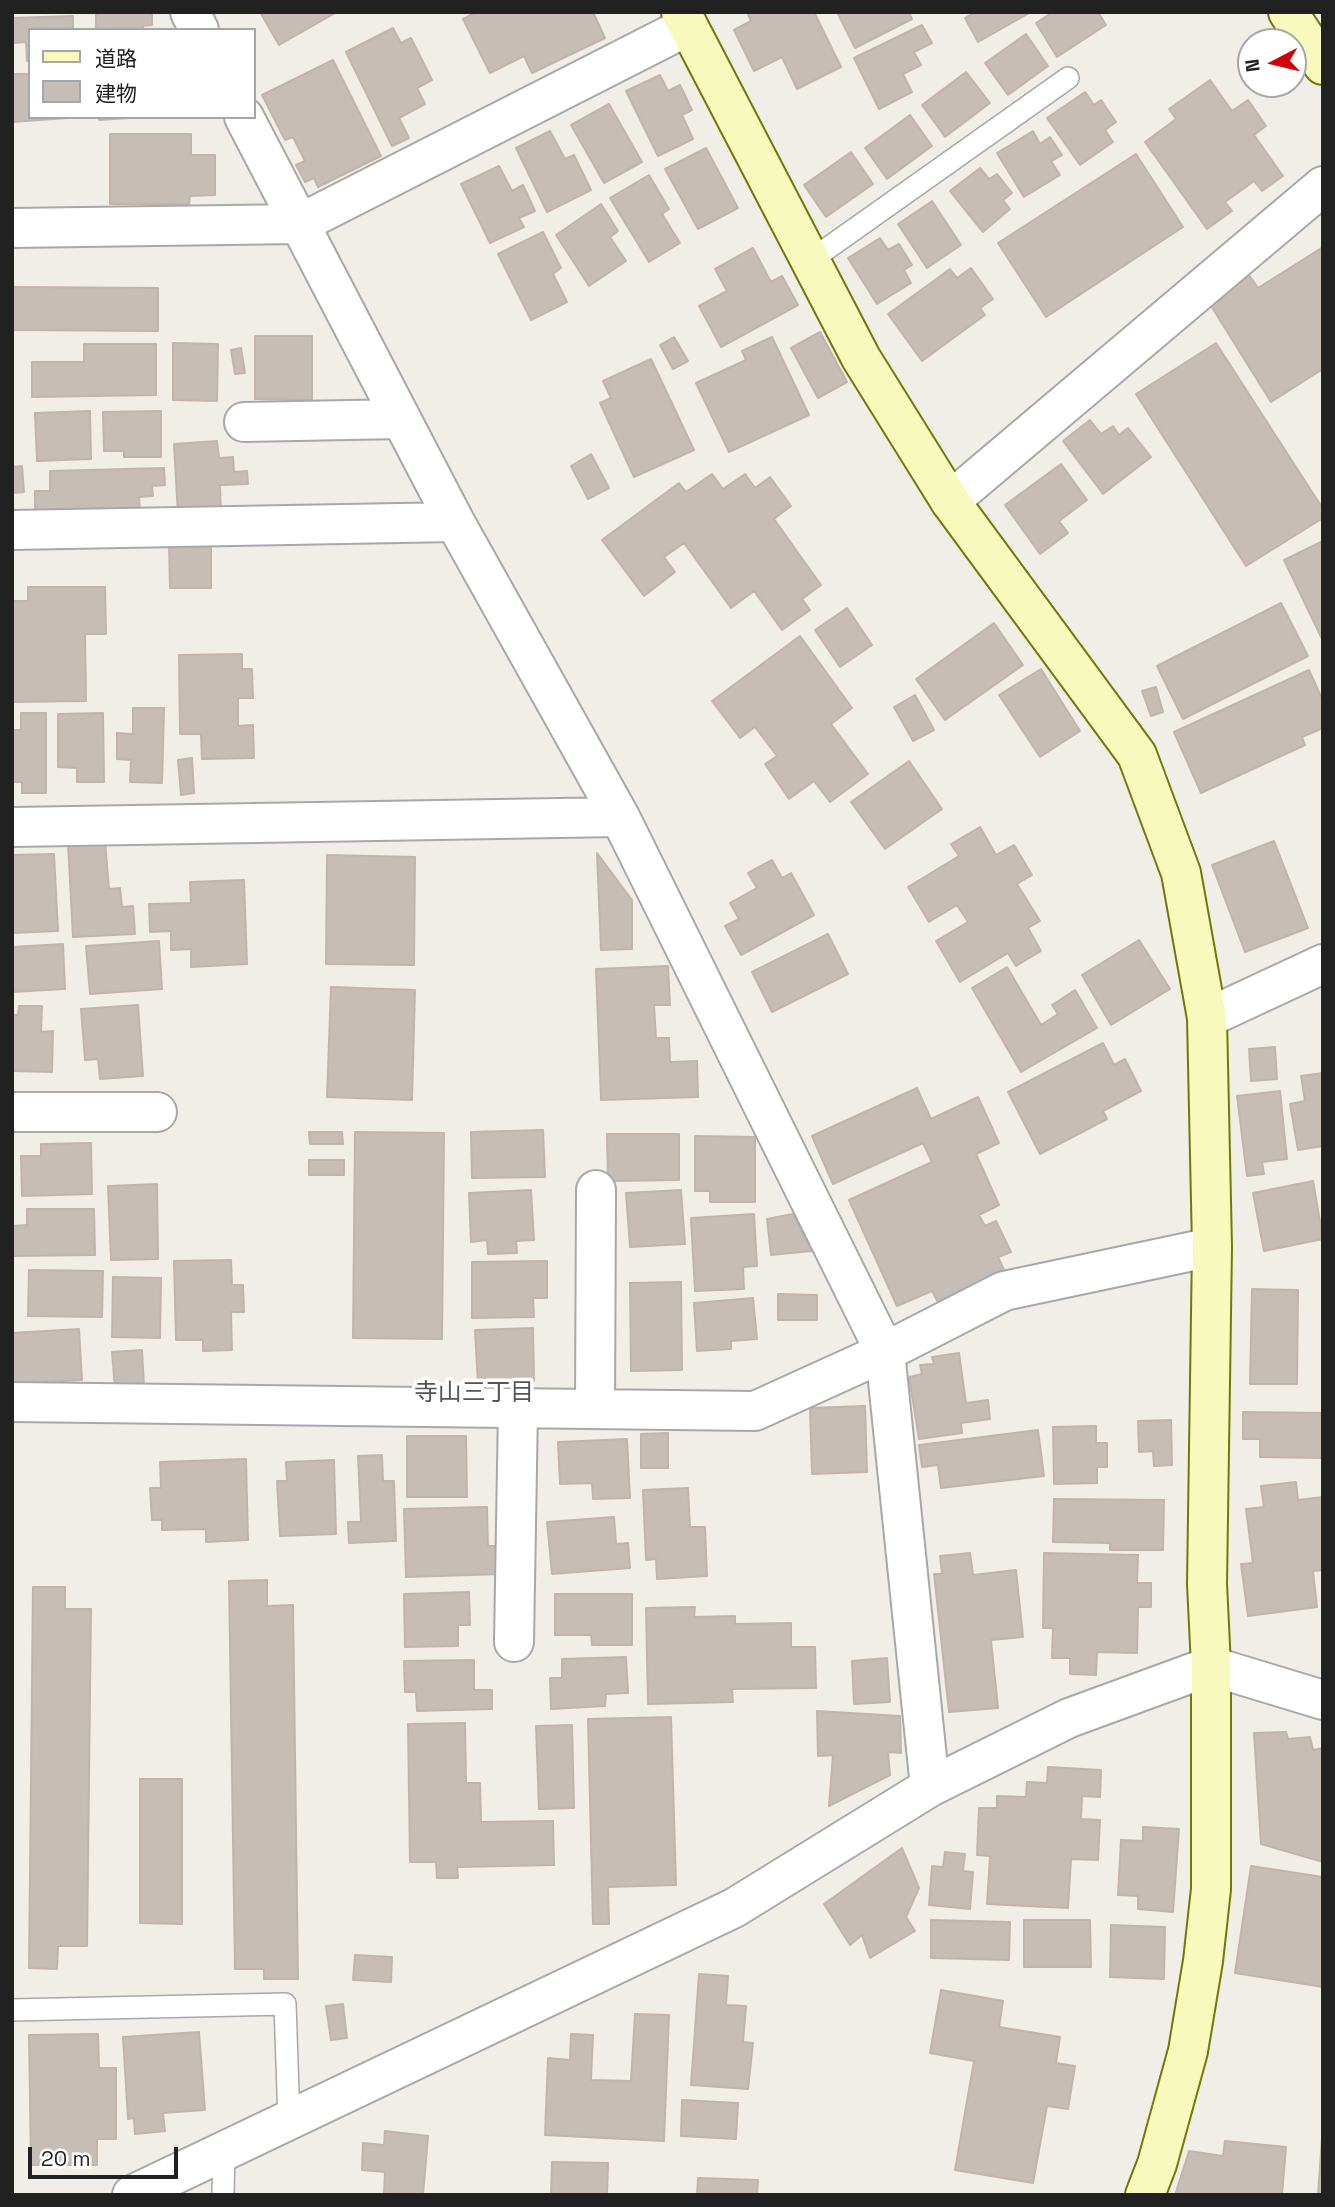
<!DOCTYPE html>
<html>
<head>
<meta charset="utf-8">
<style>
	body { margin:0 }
	#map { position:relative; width:1335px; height:2207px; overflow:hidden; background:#f1eee8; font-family:"Space Grotesk","Noto Sans JP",sans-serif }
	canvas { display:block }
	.frame { position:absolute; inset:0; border:14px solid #212121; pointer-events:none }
	.legend { position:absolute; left:28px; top:28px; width:228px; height:91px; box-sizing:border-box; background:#fff; border:2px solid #a6a6a6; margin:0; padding:9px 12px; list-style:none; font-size:21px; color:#212121 }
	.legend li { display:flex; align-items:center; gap:14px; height:35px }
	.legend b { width:35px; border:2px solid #a6a6a6 }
	.north { position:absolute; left:1237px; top:28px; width:70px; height:70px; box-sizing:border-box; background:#fff; border:2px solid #a6a6a6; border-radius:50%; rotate:263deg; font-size:19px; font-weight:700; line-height:28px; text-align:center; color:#212121 }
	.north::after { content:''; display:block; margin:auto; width:24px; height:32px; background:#d00208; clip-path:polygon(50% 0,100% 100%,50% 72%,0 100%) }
	.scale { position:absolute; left:28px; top:2147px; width:150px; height:32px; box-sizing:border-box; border:4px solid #212121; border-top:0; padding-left:9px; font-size:21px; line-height:24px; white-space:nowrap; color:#212121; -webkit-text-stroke:5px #fff; paint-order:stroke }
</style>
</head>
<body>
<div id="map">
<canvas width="1335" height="2207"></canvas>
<div class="frame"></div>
<ul class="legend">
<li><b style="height:9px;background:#f8f9bd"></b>道路</li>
<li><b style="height:19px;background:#c6bdb7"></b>建物</li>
</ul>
<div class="north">N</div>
<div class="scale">20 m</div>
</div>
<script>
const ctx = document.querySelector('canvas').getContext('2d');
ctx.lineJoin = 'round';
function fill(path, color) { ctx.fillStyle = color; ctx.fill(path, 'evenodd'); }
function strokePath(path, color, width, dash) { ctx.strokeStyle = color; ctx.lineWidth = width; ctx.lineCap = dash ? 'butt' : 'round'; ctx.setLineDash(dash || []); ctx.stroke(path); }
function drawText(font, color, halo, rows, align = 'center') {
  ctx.font = font + ' "Space Grotesk","Noto Sans JP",sans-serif'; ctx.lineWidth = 7; ctx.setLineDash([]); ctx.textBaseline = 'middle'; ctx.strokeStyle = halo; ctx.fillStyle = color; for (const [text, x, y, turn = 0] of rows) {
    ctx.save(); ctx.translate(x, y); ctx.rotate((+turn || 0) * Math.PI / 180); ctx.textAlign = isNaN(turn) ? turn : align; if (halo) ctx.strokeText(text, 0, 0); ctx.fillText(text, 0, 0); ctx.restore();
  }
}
const building = new Path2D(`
	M96,12H152V25L143,26V30H96Z
	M260,12H337L279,45Z
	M477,12H593L605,38L532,73L524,56L490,73L463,19Z
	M747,12H814L841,67L797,89L782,57L754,71L734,30L751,21Z
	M837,12H909L912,19L855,48Z
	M975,12H1031L978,42L965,18Z
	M1053,12H1098L1106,25L1057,57L1036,23Z
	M73,16V30H30V61H27L26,42L12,43V18Z
	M922,25L932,43L914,52L921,65L903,74L912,92L879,109L854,58Z
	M393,28L401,43L411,38L432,80L417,88L425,104L399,118L409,138L392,146L346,52Z
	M1026,34L1048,66L1008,95L985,63Z
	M333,60L381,156L318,187L314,178L305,182L296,165L305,161L293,137L285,140L262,95Z
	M966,72L990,103L945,137L922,105Z
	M12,74H30V117L67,118L12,122Z
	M660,75L668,91L680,85L692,110L682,115L693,139L658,156L626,91Z
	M1210,80L1232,111L1248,100L1266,126L1254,135L1283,176L1262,191L1254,181L1225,202L1232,211L1207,229L1145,142L1176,119L1169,109Z
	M1085,92L1094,105L1101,100L1116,122L1105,130L1113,142L1080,165L1047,118Z
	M609,104L642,162L604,183L571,125Z
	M910,115L932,146L887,179L865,148Z
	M99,117H144L99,120Z
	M550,131L565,159L574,155L591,190L547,212L516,148Z
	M1033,131L1040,144L1050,137L1062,155L1051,161L1060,175L1024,197L997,153Z
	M110,134H191V155H215V195L190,196L189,204H110Z
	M706,148L738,208L698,229L665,169Z
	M851,152L873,184L826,217L804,185Z
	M1136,154L1183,227L1046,317L998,243Z
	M499,166L512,191L523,185L535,211L519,218L524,227L490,243L461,184Z
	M980,168L989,179L997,174L1012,193L1003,200L1010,209L983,232L950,191Z
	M649,175L669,209L662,214L680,243L649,262L610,198Z
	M932,201L961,245L927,268L898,224Z
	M601,204L618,231L610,237L626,261L589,286L556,235Z
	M543,232L561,268L553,274L567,302L531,320L498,254Z
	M880,238L888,250L899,244L912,265L904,270L911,283L877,304L848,258Z
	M1323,247V369L1271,402L1208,301L1249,275L1258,288Z
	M753,248L771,282L782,276L798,305L721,347L699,306L727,291L715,269Z
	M971,268L993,299L980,308L985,315L922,361L888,314L950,269L957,278Z
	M12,287L158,288V331L12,330Z
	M820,332L847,382L818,398L791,348Z
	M255,336H312V400L255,399Z
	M674,337L688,361L673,369L660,345Z
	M772,337L809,415L729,452L696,383L746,360L742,351Z
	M173,343L218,344L217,401L173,400Z
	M1216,343L1323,509V518L1246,566L1136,394Z
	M84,344H156V395L32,397V362H84Z
	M241,348L245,373L235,374L231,350Z
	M651,359L694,450L634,477L600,403L611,398L603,381Z
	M90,411L91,459L37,461L35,413Z
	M161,411V457H124V451H104L103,412Z
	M1090,420L1101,434L1113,426L1119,435L1128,428L1151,457L1103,494L1063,441Z
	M217,441L219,458L233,457L234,472L247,471L248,484L220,485L221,514L178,516L174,444Z
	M591,454L609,488L588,499L571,466Z
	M1061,464L1087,500L1059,521L1068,533L1040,554L1005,505Z
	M22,466L24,492L12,493V467Z
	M164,468L165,485L152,486L153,496L139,497L140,513L35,515V491H50V471Z
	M712,474L723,489L745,474L755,488L770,477L791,506L774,519L821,585L802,599L810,610L782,630L754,591L731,608L684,543L664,557L675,572L644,596L602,540L679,483L686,492Z
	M1323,541V641L1284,560Z
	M211,542V588H170L169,543Z
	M28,587H105L106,634H85L86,701L12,702V601H28Z
	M1281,603L1308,656L1183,719L1157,666Z
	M847,608L872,645L840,667L815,630Z
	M994,623L1023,665L945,720L916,679Z
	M800,636L852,708L831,724L868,774L830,802L814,781L789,799L765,764L777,756L755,727L740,738L712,701Z
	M242,654V669H252L253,698H238V726L253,725L254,758L202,759L201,734H180L179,655Z
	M1041,669L1080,731L1040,757L999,695Z
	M1309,670L1323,701V728L1302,737L1305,745L1201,793L1174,732Z
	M1156,687L1163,712L1151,716L1142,691Z
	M915,695L934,730L913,741L894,707Z
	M133,708H164L162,783L130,782L131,760L117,759V733L133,734Z
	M21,713H46V793H22V782H12V730H21Z
	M103,713L104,782H77V768L58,767V714Z
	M192,758L194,793L181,795L178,760Z
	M909,761L942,809L885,849L851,802Z
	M980,827L996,855L1014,845L1032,875L1017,884L1040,921L1028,928L1041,951L1016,966L1008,953L960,982L936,941L968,922L957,905L929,922L908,887L959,856L951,844Z
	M105,841L109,889L120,888L122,907L133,906L135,934L73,937L68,843Z
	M1274,841L1308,928L1245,952L1212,865Z
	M597,853L632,900V949L601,950Z
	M54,854L58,931L12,933V855Z
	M327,855L415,857L414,965L326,964Z
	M772,860L782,878L791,873L814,915L741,955L725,926L739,919L730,903L757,888L748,873Z
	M244,880L247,964L191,967V949L171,950V931L150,932L149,904L191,903L190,882Z
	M828,934L848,974L772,1012L752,972Z
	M1139,940L1170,989L1111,1025L1082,975Z
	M159,941L162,989L90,994L86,946Z
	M63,944L65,989L12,992V947Z
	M668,966L670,1005H654L656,1038H669L670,1062L697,1061L698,1097L601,1100L596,969Z
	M1007,967L1041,1025L1058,1014L1052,1005L1075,990L1097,1028L1021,1072L972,988Z
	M331,987L415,990L412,1100L327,1097Z
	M138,1005L143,1076L100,1079L98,1059L85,1060L81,1009Z
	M19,1006H42L41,1032L53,1031L52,1072L12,1071V1015H18Z
	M1103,1043L1114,1065L1125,1059L1141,1091L1103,1111L1107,1119L1040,1154L1008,1092Z
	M1275,1047L1277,1079L1251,1081L1249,1049Z
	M1323,1073V1146L1298,1150L1290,1104L1305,1101L1301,1076Z
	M917,1088L931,1119L978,1097L999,1143L976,1154L999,1205L979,1215L985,1226L996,1221L1011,1252L998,1257L1006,1274L939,1304L932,1291L897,1306L849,1200L932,1162L923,1143L833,1184L812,1136Z
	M1280,1091L1287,1159L1262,1162L1264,1174L1247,1176L1237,1096Z
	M543,1130L545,1177L472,1178L471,1132Z
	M309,1132H342L343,1144H310Z
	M355,1132L444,1133L442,1339L353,1338Z
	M607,1134H679V1180L608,1181Z
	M695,1136L755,1137V1202H710V1191H695Z
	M91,1143L92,1194L22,1196L21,1156H41V1144Z
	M309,1160H344V1175H309Z
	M1313,1181L1323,1239L1264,1251L1253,1193Z
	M157,1184L158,1259L111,1260L108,1186Z
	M531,1190L534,1240L516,1241L517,1253L488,1254L487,1240L471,1242L469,1193Z
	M681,1190L685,1244L630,1247L626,1193Z
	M27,1209H94L95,1255L12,1256V1226L27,1225Z
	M754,1214L757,1266L743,1267L744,1289L695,1291L691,1218Z
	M793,1214L812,1251L771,1255L767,1219Z
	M231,1260L232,1285H243L244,1312H231L232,1350L203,1351V1340H176L174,1261Z
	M547,1261V1298H533L534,1317L472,1318V1262Z
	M29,1270L103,1271L102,1317L28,1316Z
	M113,1277L161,1278L160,1338L112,1337Z
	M681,1282L682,1370L631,1371L630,1283Z
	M1252,1289L1298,1290L1297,1384H1250Z
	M778,1294L817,1295V1320H778Z
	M753,1298L757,1339L731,1341V1349L697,1351L694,1303Z
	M533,1328L534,1381L478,1384L475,1330Z
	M79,1329L82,1380L12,1384V1333Z
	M142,1350L144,1386L115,1388L112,1352Z
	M959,1353L966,1403L988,1400L990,1419L961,1423L962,1433L919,1439L909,1377L922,1374L920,1365L934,1364L932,1357Z
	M865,1406L867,1472L812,1474L810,1408Z
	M1243,1412L1323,1413V1458L1260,1457V1439H1243Z
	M1171,1420L1172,1465L1154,1466L1153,1451L1139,1452L1138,1421Z
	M1096,1426V1443H1107V1467H1097V1483L1054,1484L1053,1427Z
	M1038,1430L1044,1476L941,1488L938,1465L922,1467L919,1445Z
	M668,1433V1468H641V1434Z
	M407,1436H466L467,1497H407Z
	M627,1439L630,1498L593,1499L592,1483L560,1484L558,1442Z
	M382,1455L383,1481H394L396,1541L349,1543L348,1522H361L358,1456Z
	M246,1459L248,1540L206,1542V1529L162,1530V1520H152L150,1488H161L160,1462Z
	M334,1460L336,1534L280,1536L277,1481H287L286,1462Z
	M1296,1482L1298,1500L1323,1497V1570L1313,1571L1317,1607L1248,1616L1241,1564L1253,1563L1246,1509L1264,1507L1261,1486Z
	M688,1488L690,1527H705L707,1576L657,1579L656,1559L646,1560L643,1490Z
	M1054,1499L1164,1500L1163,1550H1110V1543L1053,1542Z
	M487,1507L488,1546H502L503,1574L406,1577L404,1509Z
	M614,1517L616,1544L628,1543L630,1568L552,1574L547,1522Z
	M970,1553L973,1575L1016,1570L1023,1637L991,1640L998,1708L949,1712L934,1574H942L940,1556Z
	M1044,1553L1138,1555L1137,1583H1151V1607H1138L1137,1653L1097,1652L1096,1675L1070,1674V1658H1052L1053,1628H1043Z
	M267,1580V1606L293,1605L298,1979H264V1969H235L229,1581Z
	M33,1587H65V1609H91L87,1946H58L57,1969L29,1968Z
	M469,1592L470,1625H458V1646L405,1647L404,1594Z
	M555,1594H632V1645H592L591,1635H555Z
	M695,1607L694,1617L735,1616V1624L791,1623V1647H815L816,1688L732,1689L733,1702L648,1704L646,1608Z
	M626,1657L628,1693L606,1694L605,1706L551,1709L550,1678H562V1659Z
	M887,1658L890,1702L854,1704L852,1661Z
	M474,1660V1690H492V1709L417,1711L416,1692H405L404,1661Z
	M817,1711L900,1716L901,1753L888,1752L890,1775L829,1806L833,1755L818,1756Z
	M671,1717L676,1885L608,1887L609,1924H593L588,1719Z
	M465,1723L466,1783H480L481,1822L553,1821L554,1865L457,1867L458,1878H437L436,1862H410L408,1724Z
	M572,1725L574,1808L539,1809L536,1726Z
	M1286,1732L1288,1739L1310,1737L1313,1750L1323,1748V1862L1261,1844L1254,1733Z
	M1048,1767L1101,1770L1100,1797L1082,1796L1081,1819L1100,1820L1098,1860L1071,1859L1068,1908L987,1904L990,1856L977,1855L979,1808H997V1796L1026,1797L1027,1782L1047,1783Z
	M140,1779H182V1924L140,1923Z
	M1143,1827L1179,1829L1173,1912L1138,1909V1896L1118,1895L1121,1840L1143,1841Z
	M902,1848L919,1888L906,1917L915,1931L870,1958L862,1935L850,1945L824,1904Z
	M945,1852L965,1854L963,1871L973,1872L970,1909L929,1905L932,1866L943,1867Z
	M1251,1866L1323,1877V1987L1235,1973Z
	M931,1920L1010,1922L1009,1960L931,1958Z
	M1024,1920H1090L1091,1967H1024Z
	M1111,1925L1165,1927L1164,1979L1110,1977Z
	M355,1955L392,1957L391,1982L353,1980Z
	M699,1974L728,1976L726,2005L746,2006L743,2042L753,2043L748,2089L691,2085Z
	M941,1990L1003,2001L999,2027L1060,2037L1056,2063L1075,2066L1068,2109L1047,2106L1033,2183L955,2170L974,2061L930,2053Z
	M343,2004L347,2038L331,2040L326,2006Z
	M635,2014L669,2015L664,2141L545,2135L548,2058L570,2060L571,2034L593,2035L591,2080L631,2081Z
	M199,2032L205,2110L163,2113L165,2131L135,2134L134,2118L128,2119L123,2037Z
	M98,2034L99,2068H116V2139H97V2165H31L29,2035Z
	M682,2100L738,2103L736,2139L681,2136Z
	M385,2131L428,2136L423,2195H384L385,2172L362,2170L363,2143L384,2145Z
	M1322,2138L1323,2195H1318Z
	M1225,2141L1286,2147L1282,2195H1175L1189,2151L1223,2156Z
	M552,2162L608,2163L607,2195H551Z
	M698,2178L758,2180L757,2195H697Z`);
fill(building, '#c6bdb7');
strokePath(building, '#c3b4aa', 2);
const lane = new Path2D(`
	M811,260L1068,78
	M12,2010L285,2004L289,2121
	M223,2195L224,2151`);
const street = new Path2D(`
	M190,12L199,30
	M244,117L455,522L620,817L885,1352L930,1787
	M12,228L299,224L688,26
	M244,422L401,419
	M950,501L1323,186
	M12,530L455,522
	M12,827L620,817
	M1207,1018L1323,964
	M12,1112H157
	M12,1402L755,1411L885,1352L1004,1291L1212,1247
	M595,1409L596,1190
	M514,1642L518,1408
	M132,2195L734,1908L930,1787L1069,1718L1211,1666L1323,1700`);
const secondary = new Path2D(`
	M681,12L861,358L950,501L1137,755L1181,873L1207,1018L1212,1247L1207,1584L1211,1666V1889L1203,1961L1188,2051L1157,2164L1145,2195
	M1288,12L1323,65`);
strokePath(lane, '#a8a8a8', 24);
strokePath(street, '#a8a8a8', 42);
strokePath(secondary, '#717a06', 42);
strokePath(lane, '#fff', 21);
strokePath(street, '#fff', 38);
strokePath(secondary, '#f8f9bd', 38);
drawText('24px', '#545454', '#fff', [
	["寺山三丁目",474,1393]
]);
</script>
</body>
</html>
